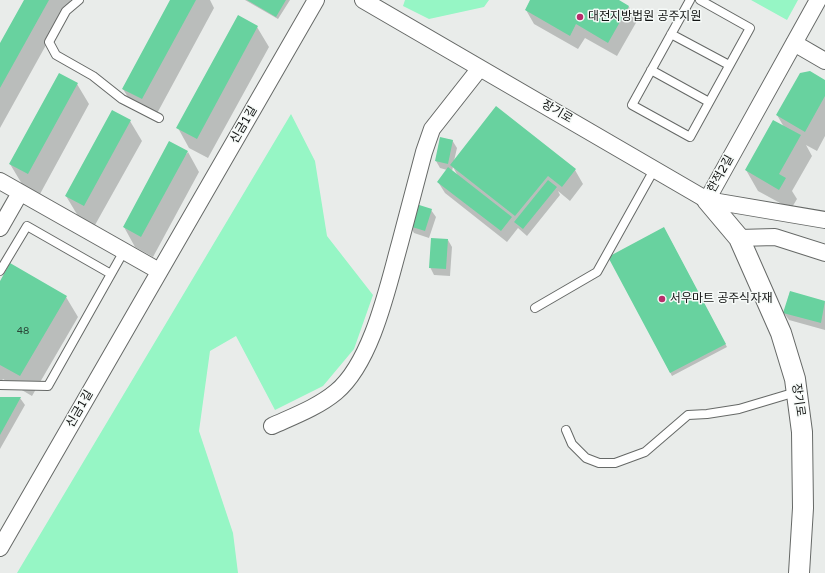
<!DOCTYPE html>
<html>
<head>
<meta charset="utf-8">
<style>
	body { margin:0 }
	canvas { display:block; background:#e9ecea }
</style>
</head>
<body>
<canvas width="825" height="573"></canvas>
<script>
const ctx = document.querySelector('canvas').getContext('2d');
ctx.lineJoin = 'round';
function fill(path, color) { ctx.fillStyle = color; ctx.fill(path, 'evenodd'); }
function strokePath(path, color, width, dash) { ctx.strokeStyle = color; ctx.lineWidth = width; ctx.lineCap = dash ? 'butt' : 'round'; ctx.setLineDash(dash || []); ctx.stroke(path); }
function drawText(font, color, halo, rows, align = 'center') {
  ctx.font = font + ' "Varela Round","Noto Sans KR",sans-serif'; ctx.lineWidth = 3; ctx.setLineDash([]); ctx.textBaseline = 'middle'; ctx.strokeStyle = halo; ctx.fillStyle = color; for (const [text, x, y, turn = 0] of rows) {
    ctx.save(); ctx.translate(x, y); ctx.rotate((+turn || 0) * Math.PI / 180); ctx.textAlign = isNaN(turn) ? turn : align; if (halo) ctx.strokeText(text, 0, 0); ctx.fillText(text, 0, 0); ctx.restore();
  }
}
fill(new Path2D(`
	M405,0H489L484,7L429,19L403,6Z
	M751,0H798L787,20Z
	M291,114L315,161L327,236L373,295L354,349L323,386L275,410L236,336L210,351L199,431L233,533L238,573H17Z`), '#96f6c5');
fill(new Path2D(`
	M25,0H71L0,128V45Z
	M171,0H210L214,8L154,119L135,109L123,89Z
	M245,0H290L278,19Z
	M531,0H617L629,7L637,21L617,56L585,38L578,49L534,24L526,10Z
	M257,27L269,47L208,158L189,148L178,128Z
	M825,81V136L817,151L806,145L812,156L792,191L797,199L791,209L758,191L746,170L784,127L777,115Z
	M77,84L89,104L40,194L22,184L10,164Z
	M130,121L142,141L95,225L78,216L66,196Z
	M440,138L452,140L457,148L454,161L575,170L583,184L570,201L558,191L560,195L527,236L518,228L507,242L445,193L438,182L447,170L440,168L436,161ZM453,167L458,176L452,171Z
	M188,152L199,172L153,257L135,247L124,227Z
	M431,210L436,217L429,238L414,233L410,226Z
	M664,228L727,347L672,376L610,257Z
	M448,240L452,247L450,276L434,275L430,267Z
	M0,283L66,297L78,317L32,396L3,379L0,384Z
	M790,292L825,302V330L789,320L784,313Z
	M0,398H20L25,405L0,449Z`), '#0003');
fill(new Path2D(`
	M24,0H49L0,88V43Z
	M170,0H196L142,99L122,89Z
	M247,0H286L276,17Z
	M530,0H619L629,6L608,43L576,24L570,36L525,10Z
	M238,15L258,26L197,139L176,128Z
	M810,71L825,80V96L805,132L776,115L800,73Z
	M59,73L78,83L28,174L9,164Z
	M496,106L576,169L562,187L548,176L515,216L450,165Z
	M112,110L131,120L84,206L65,196Z
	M773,120L801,135L779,174L786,178L779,190L745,170Z
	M440,137L453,140L448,164L435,161Z
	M169,141L188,151L141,237L123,227Z
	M448,167L512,217L501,231L437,182Z
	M548,180L557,187L523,229L514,222Z
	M416,204L432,209L425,231L409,226Z
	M664,227L726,344L670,373L608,257Z
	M431,238L448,239L446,269L429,268Z
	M10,263L67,296L20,376L0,365V281Z
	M790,291L825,301L821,323L783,313Z
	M0,397H21L0,435Z`), '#68d29f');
const service = new Path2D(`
	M79,0L66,11L49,42L56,55L93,76L122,99L159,118
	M690,0L632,105L690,137L750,28L700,0
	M671,34L729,65
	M651,70L709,102
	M0,271L27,226L111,274
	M535,308L597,272L655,168
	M0,385L48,386L124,251
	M566,430L572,444L586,458L599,463H615L645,452L688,415L707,414L739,409L796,392`);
const minor = new Path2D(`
	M363,0L707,200L825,220
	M794,43L825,61
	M0,181L159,271
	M707,200L818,0
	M0,228L20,193
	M739,238L775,237L825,253
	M272,426C294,416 318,407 336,392C372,362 388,286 400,243C408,212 416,182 424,152L432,129L480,68
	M0,548L316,0`);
const tertiary = new Path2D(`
	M707,200L739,238L781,333L795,379L802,432L803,508L799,573`);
strokePath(service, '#666967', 10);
strokePath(minor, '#666967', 18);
strokePath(tertiary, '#666967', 22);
strokePath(service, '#fff', 8);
strokePath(minor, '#fff', 16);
strokePath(tertiary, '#fff', 20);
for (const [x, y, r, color] of [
	[580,17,4,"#b82f6c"],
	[662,299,4,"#b82f6c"]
]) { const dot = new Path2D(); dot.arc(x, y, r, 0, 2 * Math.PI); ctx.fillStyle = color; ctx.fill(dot); strokePath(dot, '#f6faf8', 1.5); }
drawText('10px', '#284436', null, [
	["48",23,331]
]);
drawText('12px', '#121413', '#f6faf8', [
	["대전지방법원 공주지원",588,17],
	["서우마트 공주식자재",670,299]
], 'left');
drawText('12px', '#121413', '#f6faf8', [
	["장기로",557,112,30],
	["신금1길",244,125,-60],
	["한적2길",721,174,-61],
	["장기로",798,400,82],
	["신금1길",80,409,-60]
]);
</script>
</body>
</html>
